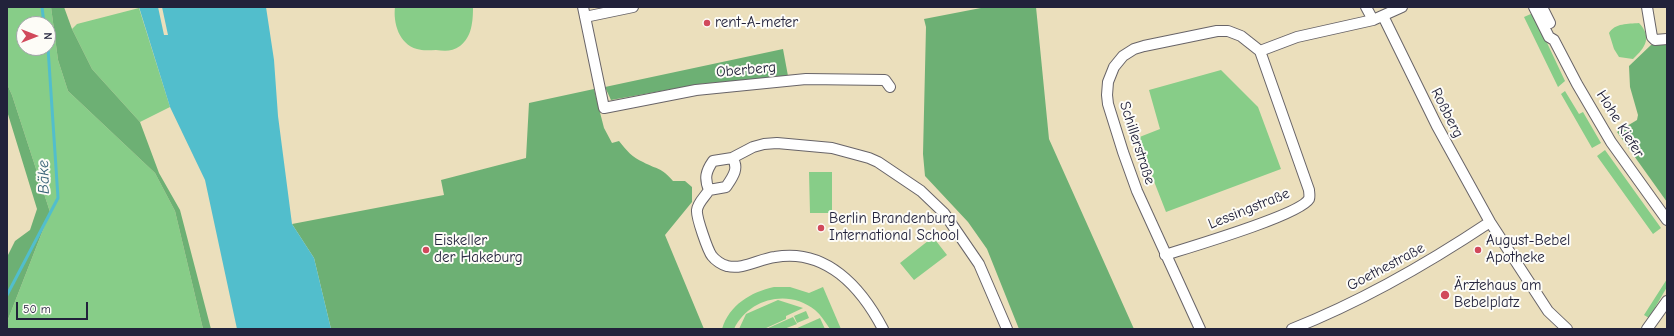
<!DOCTYPE html>
<html>
<head>
<meta charset="utf-8">
<style>
	body { margin:0 }
	#map { position:relative; width:1674px; height:336px; overflow:hidden; background:#ebdfbc; font-family:"Comic Neue",sans-serif }
	canvas { display:block }
	.frame { position:absolute; inset:0; border:8px solid #22223b; pointer-events:none }
	.north { position:absolute; left:16px; top:16px; width:40px; height:40px; box-sizing:border-box; background:#fdfcf7; border:1px solid #a5a5ac; border-radius:50%; rotate:90deg; font-size:11px; font-weight:700; line-height:16px; text-align:center; color:#22223b }
	.north::after { content:''; display:block; margin:auto; width:14px; height:18px; background:#d1495b; clip-path:polygon(50% 0,100% 100%,50% 72%,0 100%) }
	.scale { position:absolute; left:16px; top:302px; width:72px; height:18px; box-sizing:border-box; border:2px solid #22223b; border-top:0; padding-left:5px; font-size:12px; line-height:14px; white-space:nowrap; color:#22223b; -webkit-text-stroke:3px #fdfcf7; paint-order:stroke }
</style>
</head>
<body>
<div id="map">
<canvas width="1674" height="336"></canvas>
<div class="frame"></div>
<div class="north">N</div>
<div class="scale">50 m</div>
</div>
<script>
const ctx = document.querySelector('canvas').getContext('2d');
ctx.lineJoin = 'round';
function fill(path, color) { ctx.fillStyle = color; ctx.fill(path, 'evenodd'); }
function strokePath(path, color, width, dash) { ctx.strokeStyle = color; ctx.lineWidth = width; ctx.lineCap = dash ? 'butt' : 'round'; ctx.setLineDash(dash || []); ctx.stroke(path); }
function drawText(font, color, halo, rows, align = 'center') {
  ctx.font = font + ' "Comic Neue",sans-serif'; ctx.lineWidth = 4; ctx.setLineDash([]); ctx.textBaseline = 'middle'; ctx.strokeStyle = halo; ctx.fillStyle = color; for (const [text, x, y, turn = 0] of rows) {
    ctx.save(); ctx.translate(x, y); ctx.rotate((+turn || 0) * Math.PI / 180); ctx.textAlign = isNaN(turn) ? turn : align; if (halo) ctx.strokeText(text, 0, 0); ctx.fillText(text, 0, 0); ctx.restore();
  }
}
fill(new Path2D(`
	M7,7H51L58,60L68,91L155,173L175,211L203,329H7V322L50,212L12,95L7,84ZM24,24H48V48H24Z
	M395,7H473C473,21 472,37 460,46C452,52 444,51 436,50C430,50 423,51 417,49C399,44 393,23 395,7Z
	M139,8L170,107L140,122L92,69L72,29L77,24Z
	M1533,13L1565,81L1558,87L1524,17Z
	M1639,23C1652,37 1646,47 1633,59L1619,57L1614,49L1609,33C1615,23 1628,24 1639,23Z
	M1221,70L1258,107L1281,169L1166,212L1137,138L1160,129L1149,90Z
	M1565,91L1579,114L1583,112L1601,143L1592,148L1561,94Z
	M1605,150L1661,228L1653,234L1597,156Z
	M809,172H832V213H810Z
	M933,237L947,255L914,280L900,263Z
	M1667,279V287L1649,318L1644,315Z
	M774,287H790L809,293L823,287L841,329H830C825,322 821,315 815,310C788,288 748,299 734,329H722C729,305 751,292 774,287Z
	M778,300L803,308L786,316V319L764,329H739L746,314Z
	M806,311L809,318L797,323L794,316Z
	M793,317L797,324L784,329H766Z
	M820,318L825,329H795Z`), '#87cd88');
fill(new Path2D(`
	M51,7H64L72,29L92,69L140,122L159,173L180,210L211,329H203L175,211L155,173L68,91L58,60Z
	M986,7H1036L1049,139L1134,329H1019L987,249L968,222L925,176L923,154L926,27L924,19Z
	M1667,43V202L1617,132L1637,120L1638,115L1630,87L1629,66L1651,45Z
	M783,49L788,76L700,84L611,100L605,87Z
	M7,84L12,95L50,212L7,322V257L15,241L30,230L37,209L7,111Z
	M594,89L604,128L612,143L619,141C626,150 633,158 643,162C658,170 661,167 673,181H685L692,187V202L665,235L704,329H331L314,258L292,224L444,195L441,180L526,158L529,103Z`), '#6db074');
fill(new Path2D(`
	M139,7H266L274,60L278,116L292,224L314,258L331,329H237L205,180L170,107Z`), '#52becc');
fill(new Path2D(`
	M158,7H162L168,35H164Z`), '#ebdfbc');
strokePath(new Path2D(`
	M42,7L44,24
	M7,295L58,198L48,48`), '#52becc', 3);
const minor = new Path2D(`
	M583,7L604,108L696,90L806,79L885,80L890,87
	M1366,7L1373,20
	M1534,7L1549,37L1554,40L1577,84L1611,142L1667,220
	M1542,7L1550,23
	M1647,7L1652,37L1655,40L1667,39
	M1383,16L1437,126L1490,222L1548,311L1567,329
	M585,17L633,7
	M1260,51L1297,37L1373,20L1402,7
	M709,190L726,187C732,178 740,168 732,158
	M1165,255C1187,248 1300,215 1309,199C1310,196 1309,192 1309,190L1260,51L1241,36L1228,31H1217L1144,46L1134,49L1123,56L1114,67L1108,82L1107,95L1108,104L1123,152L1137,191L1200,329
	M883,329C861,287 826,248 775,257C759,259 743,270 727,266C722,265 715,260 712,256C708,251 696,217 697,210C698,202 705,197 709,190C704,178 706,171 713,161L732,158L753,147L764,144L777,143L832,148L869,158L878,162L921,191L944,213L979,264L1007,329
	M1292,329C1363,301 1427,264 1490,222
	M1647,329L1667,301`);
strokePath(minor, '#686468', 12);
strokePath(minor, '#fff', 10);
for (const [x, y, r, color] of [
	[707,23,4,"#d1495b"],
	[821,228,4,"#d1495b"],
	[426,250,4,"#d1495b"],
	[1478,250,4,"#d1495b"],
	[1445,295,5,"#d1495b"]
]) { const dot = new Path2D(); dot.arc(x, y, r, 0, 2 * Math.PI); ctx.fillStyle = color; ctx.fill(dot); strokePath(dot, '#fdfcf7', 1.5); }
drawText('15px', '#22223b', '#fdfcf7', [
	["rent-A-meter",715,23],
	["Berlin Brandenburg",829,219],
	["International School",829,236],
	["Eiskeller",434,241],
	["der Hakeburg",434,258],
	["August-Bebel",1486,241],
	["Apotheke",1486,258],
	["Ärztehaus am",1454,286],
	["Bebelplatz",1454,303]
], 'left');
drawText('15px', '#22223b', '#fdfcf7', [
	["Oberberg",746,70,-5],
	["Roßberg",1447,113,63],
	["Hohe Kiefer",1620,124,58],
	["Schillerstraße",1137,143,72],
	["Lessingstraße",1249,209,-22],
	["Goethestraße",1386,267,-28]
]);
drawText('italic 16px', '#356075', '#fdfcf7', [
	["Bäke",44,177,-91]
]);
</script>
</body>
</html>
